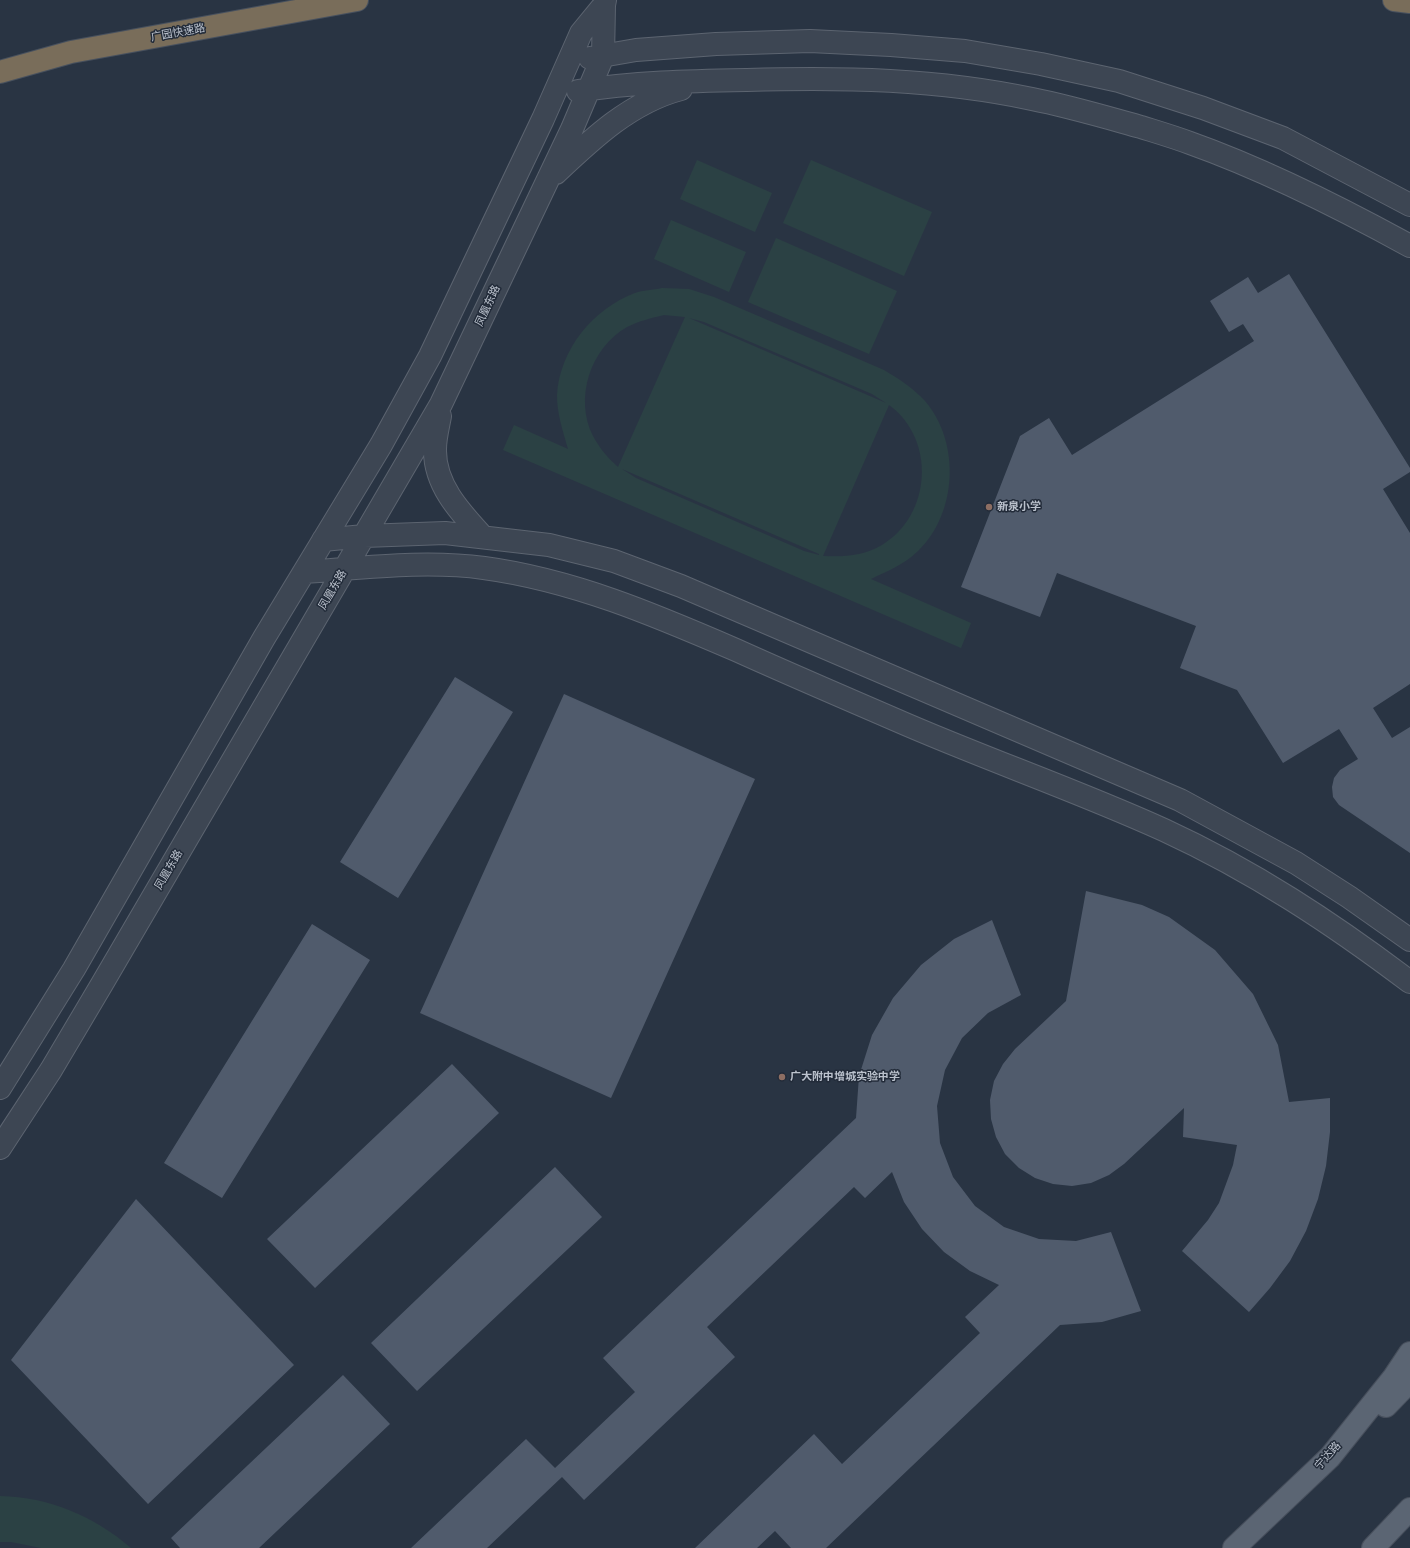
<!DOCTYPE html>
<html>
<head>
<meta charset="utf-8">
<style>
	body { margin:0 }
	canvas { display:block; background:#293443 }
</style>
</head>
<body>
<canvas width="1410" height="1548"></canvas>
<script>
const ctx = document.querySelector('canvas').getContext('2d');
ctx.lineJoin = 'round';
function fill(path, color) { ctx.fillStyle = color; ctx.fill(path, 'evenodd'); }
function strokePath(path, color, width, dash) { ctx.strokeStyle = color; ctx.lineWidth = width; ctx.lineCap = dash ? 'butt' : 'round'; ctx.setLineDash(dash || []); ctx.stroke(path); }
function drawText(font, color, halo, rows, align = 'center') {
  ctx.font = font + ' "Archivo Narrow","Noto Sans SC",sans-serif'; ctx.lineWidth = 3; ctx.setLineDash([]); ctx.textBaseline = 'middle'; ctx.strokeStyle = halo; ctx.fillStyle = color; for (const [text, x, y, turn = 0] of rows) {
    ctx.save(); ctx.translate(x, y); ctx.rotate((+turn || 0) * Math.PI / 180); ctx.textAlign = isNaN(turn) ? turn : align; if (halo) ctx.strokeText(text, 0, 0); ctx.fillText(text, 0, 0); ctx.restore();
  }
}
fill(new Path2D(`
	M697,160L772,193L755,232L680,199Z
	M811,160L932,212L904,276L783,223Z
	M671,220L746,252L729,292L654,259Z
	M776,238L897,291L869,354L748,302Z
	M662,288L689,289L714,297L884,370C899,379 913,388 925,401C961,443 957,514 918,551C902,566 889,570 871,579L971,623L961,648L503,450L514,425L568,449C563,431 557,414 557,395C560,349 593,309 635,293C643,290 653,290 662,288ZM664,315L685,317L618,467C608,458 600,449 593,436C574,399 590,348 627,327C639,321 651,318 664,315ZM689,318L704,322L872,394L886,403ZM889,405C936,439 932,515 882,545C864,556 844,557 823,556ZM622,469L819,554V555L804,551L636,478Z
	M0,1496C49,1497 94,1516 131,1548H41L11,1542H0Z`), '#2b4144');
fill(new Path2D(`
	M1289,274L1410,468V472L1383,489L1410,533V684L1373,708L1392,738L1410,727V853L1339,805L1333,797L1332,787L1334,778L1340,770L1358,759L1339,729L1283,763L1237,690L1180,668L1196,626L1057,573L1040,617L961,587L1020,436L1049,418L1072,455L1254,341L1243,324L1229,332L1210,301L1248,277L1258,293Z
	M455,677L513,712L398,898L340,862Z
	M564,694L755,779L611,1098L420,1013Z
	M1086,891L1142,905L1169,917L1215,950L1253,994L1278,1045L1289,1102L1330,1098V1132L1326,1166L1318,1199L1306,1231L1290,1261L1270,1288L1249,1312L1182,1251L1208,1220L1219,1203L1233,1165L1237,1145L1183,1137L1184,1108L1124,1164L1109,1175L1091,1183L1072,1186L1053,1184L1035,1178L1019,1168L1005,1154L996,1137L991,1119L990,1100L994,1081L1003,1064L1015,1049L1066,1001Z
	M992,920L1021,995L988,1013L962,1038L945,1070L937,1106L940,1143L953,1177L975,1206L1004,1227L1039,1239L1076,1241L1111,1232L1141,1311L1102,1322L1060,1325L826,1548H791L775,1531L757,1548H695L814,1434L842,1464L980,1333L965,1317L999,1285L970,1271L944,1252L922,1229L904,1202L892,1172L865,1198L854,1187L707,1327L735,1357L584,1500L562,1477L487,1548H411L526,1439L555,1468L635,1392L603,1358L856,1118L859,1076L872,1035L893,998L921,965L954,939Z
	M312,924L370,960L222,1198L164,1163Z
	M452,1064L499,1113L315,1288L267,1239Z
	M555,1167L602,1217L417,1391L371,1343Z
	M136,1199L294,1365L148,1504L11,1360Z
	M343,1375L390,1424L259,1548H180L171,1538Z`), '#505b6c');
const minor = new Path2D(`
	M590,58L636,50L716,44L810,41L891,45L965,51L1041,64L1119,81L1203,108L1283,138L1410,205
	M578,91C633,82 691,81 747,80C842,77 938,79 1032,99C1068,106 1105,117 1141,127C1157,132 1174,137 1190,143C1266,170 1339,207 1410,246
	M556,173C593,138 631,102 681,89
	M440,416C438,427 435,438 435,449C434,485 461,513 483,537
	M323,540L364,536L445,533L549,545L614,561L681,586L1180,800L1296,863L1349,897L1410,940
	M304,572C364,568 424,560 484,568C573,580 655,615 736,650C789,674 843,697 896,720C985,759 1076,790 1164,830C1253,871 1332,923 1410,982
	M0,1088L74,969L264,638L381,445L430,356L543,119L581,33L604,5
	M0,1148L51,1070L102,984L441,404L572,129L603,56L604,5L605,0`);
const major = new Path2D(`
	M1386,1406L1410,1381
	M1234,1548L1330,1457L1394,1377L1410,1353
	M1373,1548L1410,1509`);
const highway = new Path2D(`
	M1394,0L1410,2
	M0,72L71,52L357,0`);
strokePath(minor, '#5c6470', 24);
strokePath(major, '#474f5c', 24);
strokePath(highway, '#48515e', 24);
strokePath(minor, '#3d4653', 22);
strokePath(major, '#5b6573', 22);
strokePath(highway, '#796d5a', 22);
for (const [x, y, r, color] of [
	[989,507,4,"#8d6e63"],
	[782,1077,4,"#8d6e63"]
]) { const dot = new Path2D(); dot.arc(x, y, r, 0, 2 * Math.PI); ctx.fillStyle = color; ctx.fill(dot); strokePath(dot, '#222b39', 1.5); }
drawText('11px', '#bbc2cd', '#222b39', [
	["广园快速路",178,33,-10],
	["凤凰东路",488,306,-65],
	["凤凰东路",333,590,-60],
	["凤凰东路",169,870,-60],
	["宁达路",1328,1456,-48]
]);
drawText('bold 11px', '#bbc2cd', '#222b39', [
	["新泉小学",997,507],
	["广大附中增城实验中学",790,1077]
], 'left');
</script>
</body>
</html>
